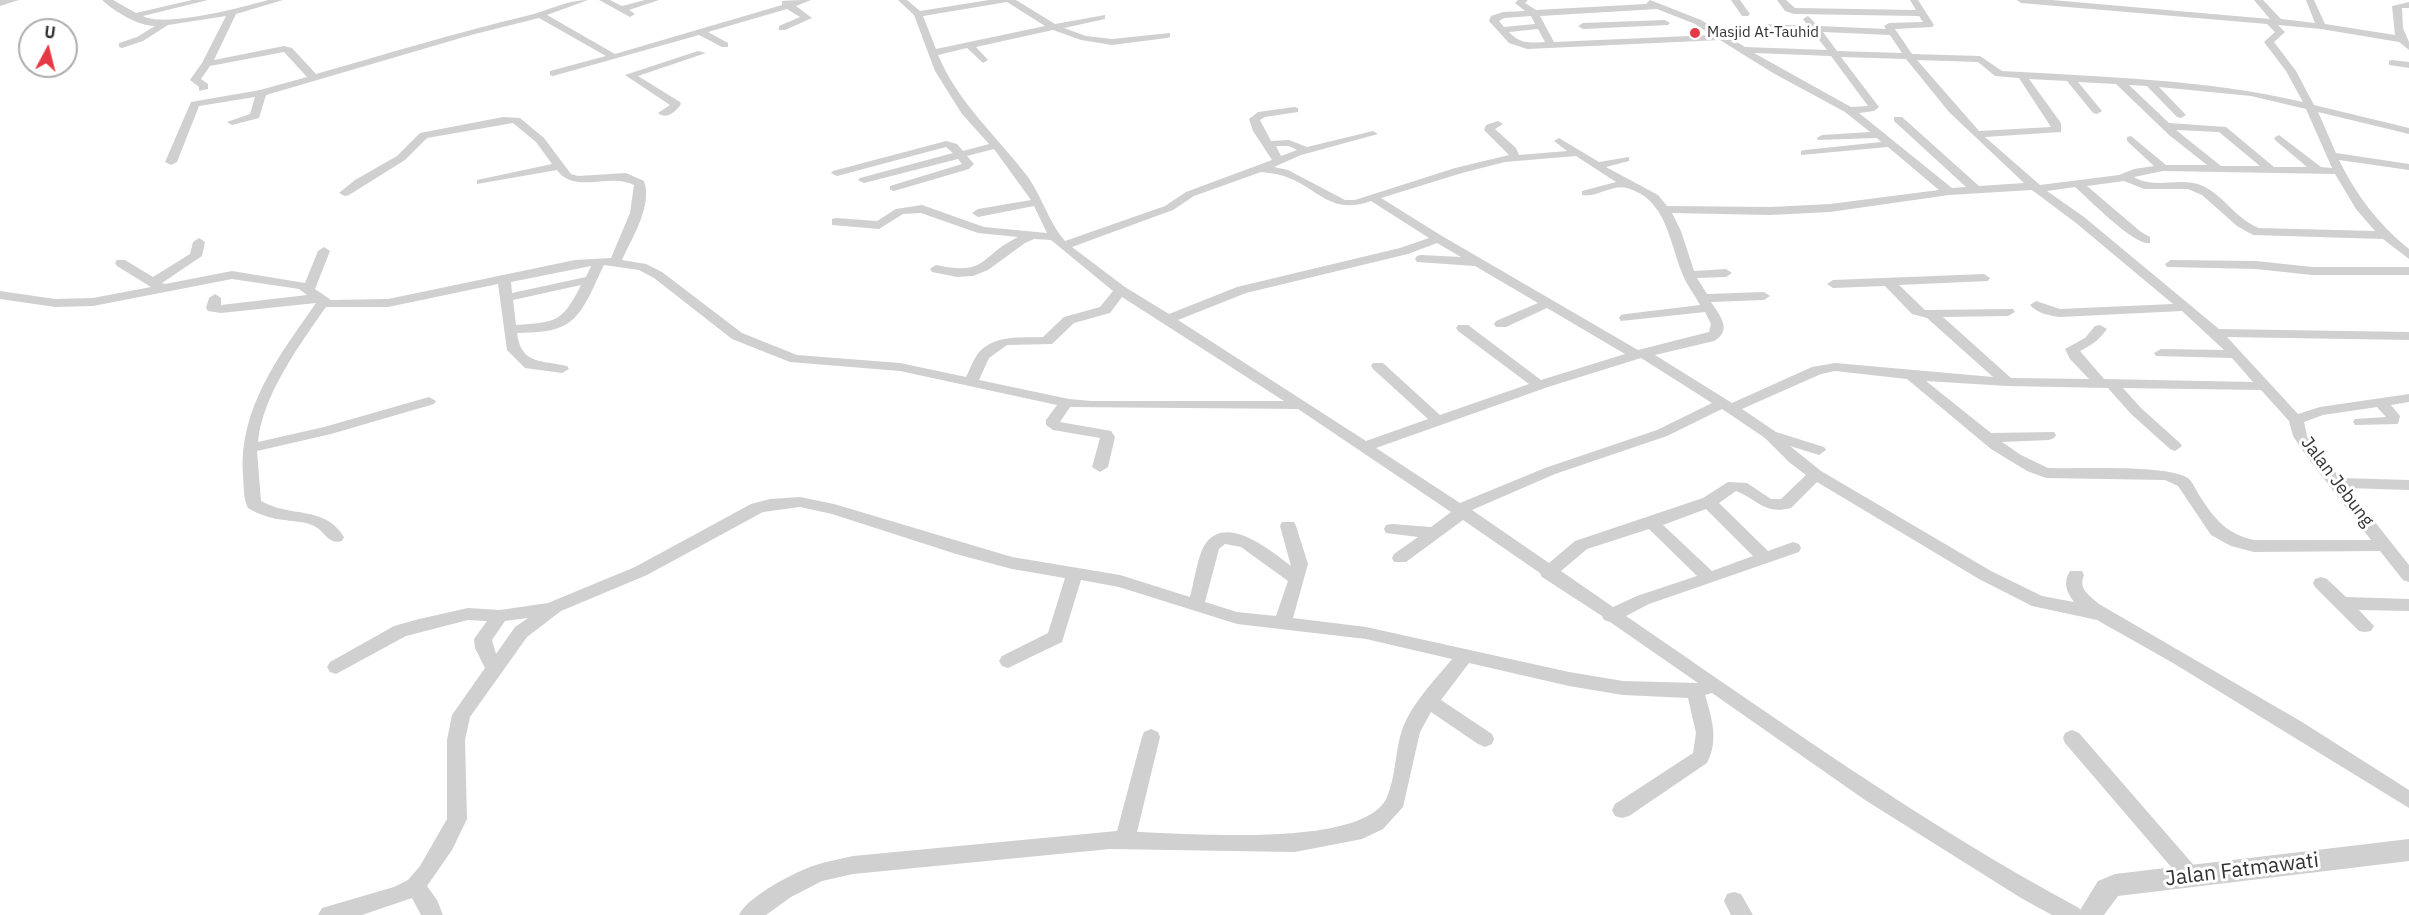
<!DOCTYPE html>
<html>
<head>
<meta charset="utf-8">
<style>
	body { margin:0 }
	#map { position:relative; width:2409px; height:915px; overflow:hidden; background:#fff; font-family:"IBM Plex Sans",sans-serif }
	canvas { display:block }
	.north { position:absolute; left:18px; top:18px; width:60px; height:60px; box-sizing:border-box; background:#fff; border:2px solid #adadad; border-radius:50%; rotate:7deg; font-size:16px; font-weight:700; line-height:24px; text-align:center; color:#333 }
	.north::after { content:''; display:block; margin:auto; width:21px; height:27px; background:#e63946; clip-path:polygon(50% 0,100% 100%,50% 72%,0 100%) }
</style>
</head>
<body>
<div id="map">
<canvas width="2409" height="915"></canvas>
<div class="north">U</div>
</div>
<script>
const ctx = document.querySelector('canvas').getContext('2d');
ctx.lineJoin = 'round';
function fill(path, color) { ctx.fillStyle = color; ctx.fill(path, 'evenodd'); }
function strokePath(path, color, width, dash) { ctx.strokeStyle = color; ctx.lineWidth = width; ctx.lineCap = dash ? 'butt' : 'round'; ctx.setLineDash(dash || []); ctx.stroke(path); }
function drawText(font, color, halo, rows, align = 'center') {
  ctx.font = font + ' "IBM Plex Sans",sans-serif'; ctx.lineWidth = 6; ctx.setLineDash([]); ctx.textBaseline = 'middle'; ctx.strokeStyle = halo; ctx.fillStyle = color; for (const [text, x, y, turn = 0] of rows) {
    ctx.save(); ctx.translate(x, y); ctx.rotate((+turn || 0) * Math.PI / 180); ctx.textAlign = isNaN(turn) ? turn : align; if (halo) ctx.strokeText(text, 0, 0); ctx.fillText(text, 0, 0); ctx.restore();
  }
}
fill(new Path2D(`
	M0,0H19L0,6Z
	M102,0H113L136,13L192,0H208L143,16C165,28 243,7 268,0H283L236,14L214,60L284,46L292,48L316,74C386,54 455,33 526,16C547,11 567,0 588,0L547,15L615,54L782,5V1C791,0 801,0 811,0L796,6L812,18L785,30H779V26L800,17L787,9L708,32L728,43V47H722L699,35L553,76L550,75V71L606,56L539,18L471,35L266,95L259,118L232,125L227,122L250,114L255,97L199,106L177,162L171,165L165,162L191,102L260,90L307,77L284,52L210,66L201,79L208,84V89L199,91V87L190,80L202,63L226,16L168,25L143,41L122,48L119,47V43L137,37L155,26C138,26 114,11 102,0Z
	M599,0H610L622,6L645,0H659L629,10L635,14L630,17Z
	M898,0H907L920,11L989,0H1016L1055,24L1105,15V19L1064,28L1086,36L1112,39L1170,33V37L1167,38L1112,45L1081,40L1053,30L976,47L988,60L983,63L967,48L938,55C958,103 997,136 1028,177C1042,197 1049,223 1065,241L1165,206L1186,192L1272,160L1253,131L1249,119L1258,112L1294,107L1298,108V112L1265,117L1260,120L1271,141L1289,140L1307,147L1373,131L1378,134L1301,155L1274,167L1288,170L1345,200H1355L1455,168L1509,155L1484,130L1486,125L1498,121L1503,124L1495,129L1516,148L1519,155L1567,151L1554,141L1559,138L1599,162L1629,157V161L1606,167L1658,195L1667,206L1770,207L1830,204L1939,190L1888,147L1801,155V151L1805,150L1881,142L1877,138L1818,140L1817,138L1822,135L1870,132L1845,112L1773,73L1720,40L1527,49L1509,43L1489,21L1491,16L1503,12L1525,11L1515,3L1518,0H1528L1525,3L1536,10L1646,4L1650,0L1701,20L1745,47L1827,50L1813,32L1767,30L1762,27L1767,24L1808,26L1803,19L1808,16L1818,26L1886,29L1884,26L1889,23L1923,22L1919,16L1794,14L1785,11L1777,0H1786L1795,8L1916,10L1910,0H1918L1934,25L1932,27L1895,29L1912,54L1980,56L2002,71C2103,77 2204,79 2303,102L2286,71L2264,42L2275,32L2267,24L2021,3L2017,0H2052L2270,19L2254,0H2263L2281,19L2315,23L2306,0H2314L2325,24L2395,35L2392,6L2409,2V8H2402L2403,28L2409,42V50L2399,42L2321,29L2278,25L2285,32L2274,42L2296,71L2314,105L2409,128V134L2318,112L2336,153L2409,164V170L2339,160C2356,195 2379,225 2409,249V259L2383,239L2253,235L2237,226L2202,195L2188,189H2144L2124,181L2087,186L2141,232L2150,237V243C2134,246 2089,199 2075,187L2047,191L2084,217L2219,329L2409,332V340L2227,337L2298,414L2320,407L2409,394V402L2391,405L2400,416L2398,424L2355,425L2353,422L2355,419L2386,417L2377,407L2323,415L2304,422L2307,436L2340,478L2409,480V490L2348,488L2409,565V582L2403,580L2380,551L2254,552L2231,546L2211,535L2178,486L2165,480L2046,478L2027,471L1991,449L1907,379L1835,371L1821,374L1742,409L1776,432L1824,447L1826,450L1819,455L1790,446L1821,471L1991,571L2042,596L2074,602C2066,591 2063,583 2070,571H2082L2084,575C2078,589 2089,595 2099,604L2302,722L2409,790V808L2173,663L2097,620L2032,606L1979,579L1817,482L1791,508C1764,515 1757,499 1736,491L1719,503L1768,551L1793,542L1799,544L1801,548L1799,552L1649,604L1626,616C1774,717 1921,823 2079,908L2083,915H2052L2021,898L1865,800L1712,693L1705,695C1712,719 1719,740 1707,763L1629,816L1622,818L1615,816L1612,810L1615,804L1693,753L1696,733L1688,698L1623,695L1569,686L1469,663L1441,700L1492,734L1494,739L1492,744L1485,747L1478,744L1431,712L1420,732L1403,807L1383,829L1362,839L1295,852L1110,849L853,874L822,881L791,897L766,915H739C748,896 796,871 816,865C828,861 841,859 853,856L1117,831L1142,737L1144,732L1151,729L1158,732L1160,737L1137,832C1187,833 1365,849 1387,797C1396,776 1395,751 1402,730C1412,703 1434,681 1452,659L1366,639L1237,624L1119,587L1081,580L1062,642L1008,668L1002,666L999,661L1002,656L1048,633L1065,578L1012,569L956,554L832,514L800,507L763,512L647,575L561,611L527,637L470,717L465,740L467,819L452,850L427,886L437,900L443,915H421L412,898L362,915H318L322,908L394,887L408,880L420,866L447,819V740L452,715L485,668L475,648L474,639L487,621L468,620L406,636L336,674L330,672L327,667L330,662L394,626L419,619L468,608L500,610L548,603L635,567L751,504L770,499L800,497L834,504L1012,557L1120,575L1190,597C1194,583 1198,553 1206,543C1228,514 1272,552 1291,566L1280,526L1282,522H1294L1296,526L1308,564L1293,618L1366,627L1569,672L1623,681L1698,683L1610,622L1604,620L1602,616L1542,577L1540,573L1463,520L1406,562H1394L1392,558L1394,554L1418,537L1386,533L1384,529L1386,525L1392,524L1431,527L1451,512L1298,409L1070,407L1060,422L1111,431L1115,437L1108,467L1100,472L1092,467L1100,438L1053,430L1046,425V420L1057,405L900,371L790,362L732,339L654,278L639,270L604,265C594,284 584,317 563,326C549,333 532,332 517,333C521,365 542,360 567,366L569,369L562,373L525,368L507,350L498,284L388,307H326C300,344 262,396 258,442L324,427L429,397L436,401L434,404L331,434L257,451L261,501C290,518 325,505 344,537L342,541C328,545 325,531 314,526C306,521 294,522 285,520C272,519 260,515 248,508C243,499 244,486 243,476C238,409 279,356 316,303L221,313L208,311L206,308L209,298L215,294L221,298V305L307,295L299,289L232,279L93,306L55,307L0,299V291L55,299L93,298L151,287L117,266L115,263L117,260H125L153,277L190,254L193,242L199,238L205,242L202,256L162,283L165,284L232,271L305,283L318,251L324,247L330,251L315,289L331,300L388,299L575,260L611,258L630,213L634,185C610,172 575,195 557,170L477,184V180L552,164L536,142L513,123L427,138L405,160L349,195L345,196L339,193L355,180L397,156L420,133L503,117L520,118L544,138L571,174L578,176L626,173L644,181C653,205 632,238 622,260L646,264L662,272L742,333L797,355L900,363L966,377C970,370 972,362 977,355C992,334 1021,338 1043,337L1064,317L1100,307L1113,291L1051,240L1034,239L1025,243L988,270L973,276L957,277L932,272L930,269L936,265C988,276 978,257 1018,237L978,233L921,213L903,214L879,229L832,225V219L836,218L877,221L896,209L922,205L984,227L1047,233L1034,206L978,217L972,213L978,209L1031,200L994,149L967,156L974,164L969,169L894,191L890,190V186L962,164L958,159L864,183L858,180L860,178L953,153L946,147L837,176L831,173L833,171L946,141L957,144L963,151L989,144L962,114L935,71L914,15ZM1007,2L1045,26L936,49L923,16ZM1657,9L1695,24L1712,35L1554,42L1540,16ZM1531,16L1535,24L1504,27L1499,21L1504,18ZM1538,29L1545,42C1530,43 1520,44 1509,32ZM1823,32L1890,35L1902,53L1837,51ZM1754,53L1831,56L1868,106L1851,107ZM1841,57L1906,59L1949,112L2024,183L1979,186L1902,117H1894V121L1966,187L1952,188L1859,113L1874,111L1879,107ZM1917,60L1978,62L1995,76L2019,78L2051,127L1979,131ZM2029,79L2067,81L2093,113L2097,114L2102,111L2078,82L2116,84L2169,135L2207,165H2166L2131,136L2127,137V141L2154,166L2134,169L2119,175L2040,185L1985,137L2061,132V123ZM2129,85L2147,86L2177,117L2181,118L2186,115L2159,87L2251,96L2306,109L2332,168L2321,167L2279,135L2274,138L2275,140L2307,167H2274L2226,127L2169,123ZM2176,130L2219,132L2260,166H2221ZM1276,146H1289L1297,150L1281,156ZM1576,156L1616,182L1582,191V195C1596,198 1613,184 1627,188C1666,199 1669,240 1682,273C1686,284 1695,295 1700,305L1626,314L1621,315L1619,318L1621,321L1705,312L1711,324L1709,332L1638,350L1442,236L1381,198L1462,173L1505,162ZM2163,171L2335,174L2356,209L2375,231L2259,228C2236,219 2224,196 2203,186C2180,176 2155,190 2134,177ZM1261,172C1267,173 1274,173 1280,175C1316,184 1328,217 1371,201L1429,238L1400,248L1237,287L1169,314L1125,287L1072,247L1173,210L1194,196ZM2032,190L2076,223L2173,304L2060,309L2036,301L2030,305C2037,313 2049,316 2060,317L2182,311L2224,350L2161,349L2154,353L2156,356L2232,358L2253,382L2104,379L2080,351C2092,345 2099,340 2107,329L2100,325L2095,326L2085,338L2065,349L2070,359L2089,379L2011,378L1943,317L2008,316L2015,312L2013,309L1925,310L1899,285L1988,281L1990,278L1984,274L1833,280L1827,284L1833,288L1885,286L1912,314L1927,318L1993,377L1835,363L1812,367L1732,403L1655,355L1714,341C1733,330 1720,316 1711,302L1764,300L1770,296L1764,292L1707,294L1697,278L1726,277L1732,273L1726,269L1694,271L1681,231L1672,213L1770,215L1830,212L1949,195ZM1437,243L1461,257L1421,255L1417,256L1415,259L1417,262L1475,266L1538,303L1496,321L1494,324L1496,327H1506L1547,308L1625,354L1541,380L1468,325H1458L1456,328L1458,331L1529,384L1440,415L1383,363H1373L1371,366L1373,369L1428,419L1366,441L1178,320L1246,293L1408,254ZM591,266L586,277L512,293L511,282ZM581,285C562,323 556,322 516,325L513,300ZM1122,297L1284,401H1091L1069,399L979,380L989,358L1007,345L1052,344L1074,323L1110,313ZM1641,358L1712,403L1657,430L1545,468L1460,503L1376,448L1548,387ZM1926,381L2007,386L2108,388L2131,414L2170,449L2175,451L2182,446L2180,443L2141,408L2123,388L2261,390L2289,421L2293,436L2305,454L2371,540H2254C2226,534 2214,518 2199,495C2196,490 2193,483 2189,479C2173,464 2074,469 2048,468L2021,455L2002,442L2049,440L2054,438L2056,435L2054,432L1991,433ZM1722,409L1765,438L1789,462L1806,475L1781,499H1771L1747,483L1728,482L1703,498L1575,541L1549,563L1472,510L1555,474L1667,436ZM1706,509L1753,556L1712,571L1663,525ZM1649,529L1697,576L1637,596L1613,607L1561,571L1587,549ZM1225,544L1241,547L1288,581L1276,616L1237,612L1205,602L1219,549ZM528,618L515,627L496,654L492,640L505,621Z
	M1731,0H1740L1750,14L1748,16H1742Z
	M1665,20L1670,23L1668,25L1583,29L1578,26L1583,23Z
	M698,51L706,53L638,76L680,102L681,104C676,112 666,120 658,113L670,105L625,75Z
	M2392,60L2409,62V68L2389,65V61Z
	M2171,260L2256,261L2312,267H2409V275H2312L2256,269L2167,267L2165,264Z
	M2321,577L2327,579L2346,597L2409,599V611L2359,610L2374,626L2371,631L2365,632L2359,631L2315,587L2313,583L2315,579Z
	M2072,730L2079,733L2198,870L2201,876L2198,882L2191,885L2184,882L2065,743L2063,738L2065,733Z
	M1734,892L1741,894L1753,915H1731L1724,901L1727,894Z`), '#d0d0d0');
fill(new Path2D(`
	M2409,839V861L2118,896L2104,915H2077L2098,881L2115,874Z`), '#d0d0d0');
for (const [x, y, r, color] of [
	[1695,33,6,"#e63946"]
]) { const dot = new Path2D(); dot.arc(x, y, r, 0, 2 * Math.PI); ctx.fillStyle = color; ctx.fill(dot); strokePath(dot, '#fff', 2); }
drawText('15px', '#333', '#fff', [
	["Masjid At-Tauhid",1707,33]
], 'left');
drawText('18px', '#333', '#fff', [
	["Jalan Jebung",2337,482,53]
]);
drawText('21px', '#333', '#fff', [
	["Jalan Fatmawati",2242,870,-7]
]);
</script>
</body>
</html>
